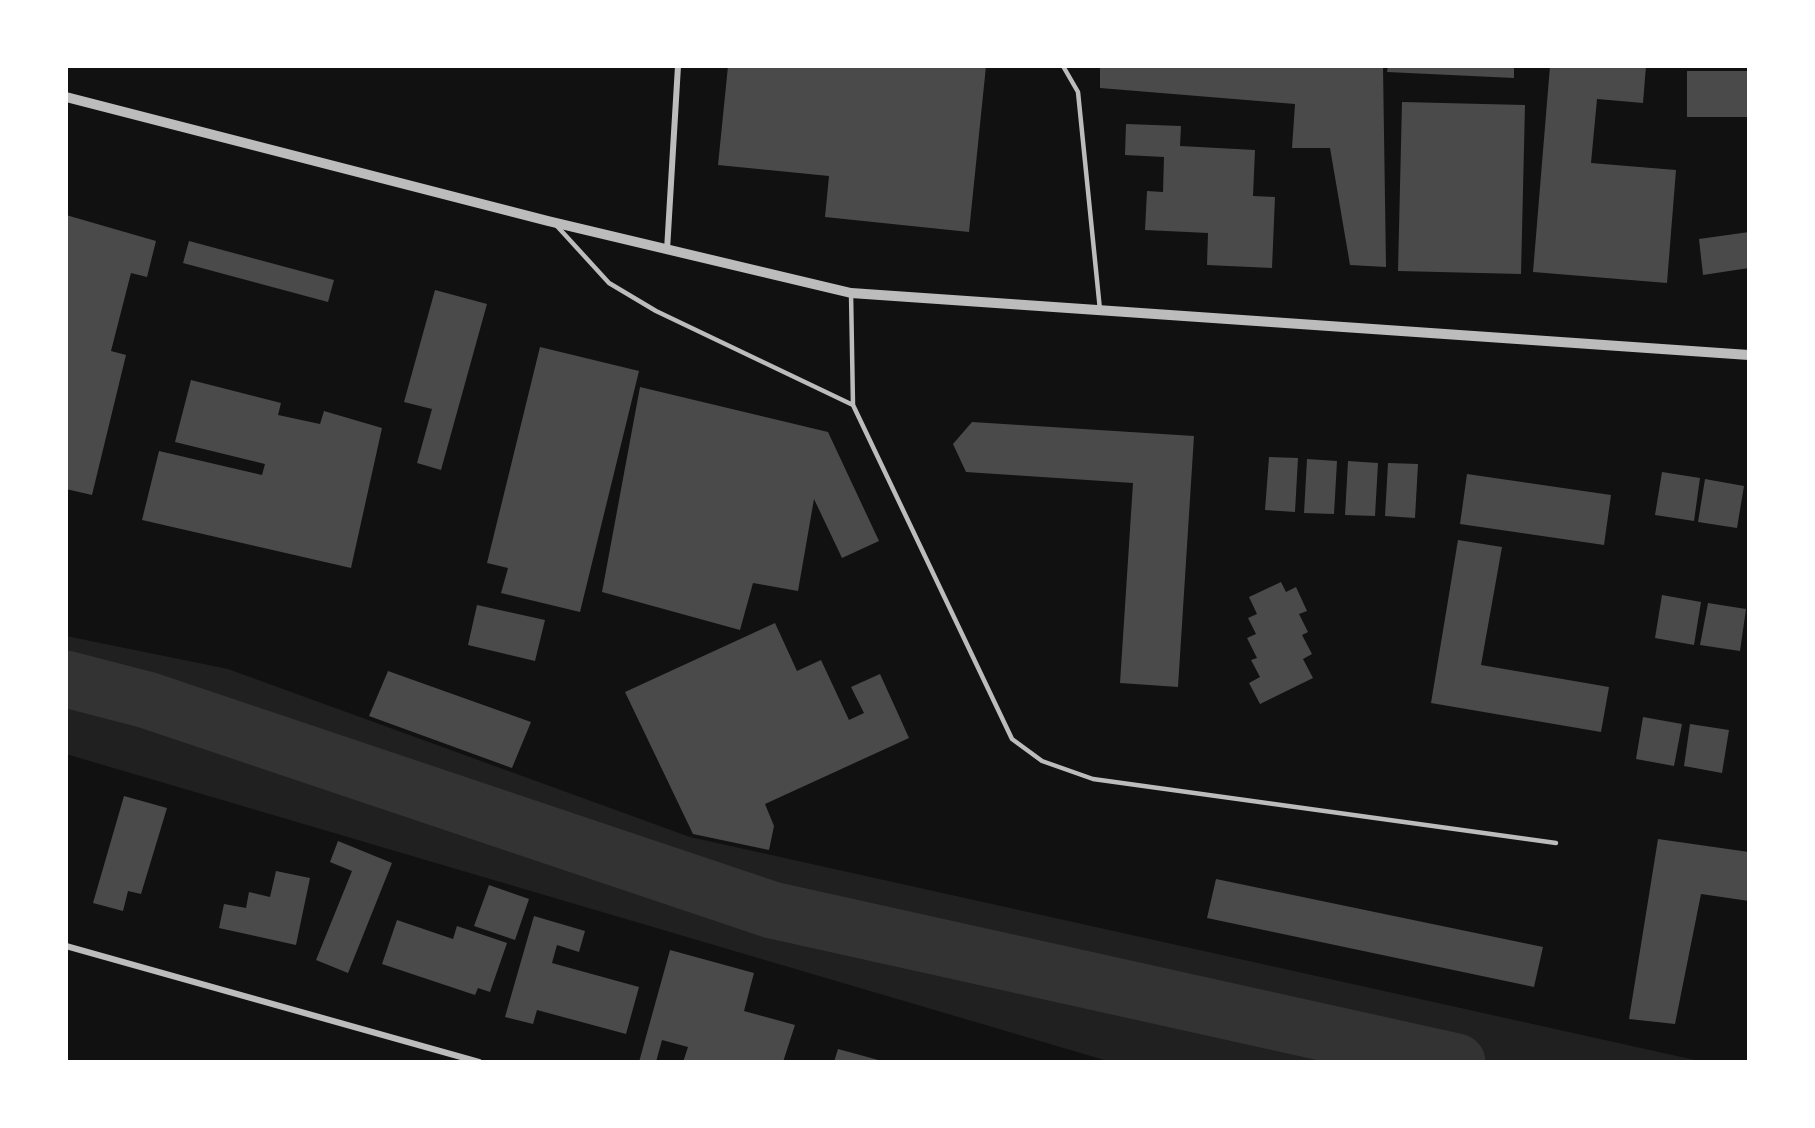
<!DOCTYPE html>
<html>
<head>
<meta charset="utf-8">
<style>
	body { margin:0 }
	#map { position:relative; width:1815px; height:1128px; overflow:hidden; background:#111; font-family:"IBM Plex Sans",sans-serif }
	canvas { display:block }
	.frame { position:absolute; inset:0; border:68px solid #fff; pointer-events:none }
</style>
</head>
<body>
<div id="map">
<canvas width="1815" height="1128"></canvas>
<div class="frame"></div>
</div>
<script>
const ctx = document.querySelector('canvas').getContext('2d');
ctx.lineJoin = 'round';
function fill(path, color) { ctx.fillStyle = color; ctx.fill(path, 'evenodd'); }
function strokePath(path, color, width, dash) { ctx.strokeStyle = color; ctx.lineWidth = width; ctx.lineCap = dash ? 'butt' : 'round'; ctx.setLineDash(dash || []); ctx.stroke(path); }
fill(new Path2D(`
	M66,636L228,669L690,837L1704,1062H1111L66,754Z`), '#202020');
strokePath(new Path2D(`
	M66,679L147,700L772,910L1457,1062`), '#333', 57);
fill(new Path2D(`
	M728,66H986L969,232L825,217L829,176L718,165Z
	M1100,66H1383L1386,267L1350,265L1330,148H1292L1295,104L1100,88Z
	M1388,66H1514V78L1387,72Z
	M1550,66H1646L1643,103L1597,99L1591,163L1676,170L1667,283L1533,272Z
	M1687,71H1749V117H1687Z
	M1402,102L1525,105L1521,274L1398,271Z
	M1126,124L1181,126L1180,146L1255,150L1253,196L1275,197L1272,268L1207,265L1208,233L1145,230L1147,191L1163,192L1164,157L1125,155Z
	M66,215L156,241L147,277L131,273L111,351L126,355L92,495L66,489Z
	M1749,232V268L1703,275L1699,239Z
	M189,241L334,280L328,302L183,263Z
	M435,290L487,304L441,470L417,463L432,409L404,402Z
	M540,347L639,371L580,612L501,593L508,568L487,563Z
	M191,380L281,403L278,415L320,424L324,411L382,428L351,568L142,520L159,451L262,475L265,464L175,442Z
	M640,387L828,432L879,541L842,558L814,499L798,591L753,583L740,630L602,592Z
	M972,422L1194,436L1178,687L1120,683L1133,483L966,472L953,444Z
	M1269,457L1298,458L1295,512L1265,510Z
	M1307,459L1337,461L1334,514L1304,513Z
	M1348,461L1378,463L1375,516L1345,515Z
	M1388,463L1418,464L1415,518L1385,516Z
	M1662,472L1700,478L1694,521L1655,515Z
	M1467,474L1611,495L1604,545L1460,524Z
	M1705,479L1744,486L1737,528L1698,522Z
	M1458,540L1502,547L1481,665L1609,687L1601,732L1431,703Z
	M1281,582L1286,592L1296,587L1307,611L1299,614L1308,632L1302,635L1312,654L1303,659L1313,678L1260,704L1249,683L1260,677L1251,660L1257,658L1247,638L1256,634L1248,618L1257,614L1249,597Z
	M1662,595L1701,602L1694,645L1655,638Z
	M1708,603L1746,609L1740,651L1700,645Z
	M477,605L545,620L535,661L468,645Z
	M775,623L797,671L821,660L849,720L864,713L851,687L880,674L909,738L765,804L774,826L769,850L693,834L625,692Z
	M388,671L531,722L512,768L369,716Z
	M1643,717L1682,724L1674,766L1636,759Z
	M1690,724L1729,730L1722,773L1684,766Z
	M124,796L167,808L141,894L128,891L123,911L93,903Z
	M1658,839L1749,852V901L1701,894L1675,1024L1629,1019Z
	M338,841L392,863L348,973L316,960L352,871L330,862Z
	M276,871L310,878L296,945L219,928L224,904L246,908L249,892L270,897Z
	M1216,879L1543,947L1534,987L1207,918Z
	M489,885L529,899L515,940L474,926Z
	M534,916L585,931L579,952L557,945L552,963L639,987L626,1034L537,1010L533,1024L505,1017Z
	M397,920L453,939L457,926L507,943L490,992L478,988L475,995L382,964Z
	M670,950L754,973L744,1011L795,1025L783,1062H683L688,1047L662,1040L656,1062H639Z
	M838,1049L882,1061L881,1062H834Z`), '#4a4a4a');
strokePath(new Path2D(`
	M1063,66L1078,92L1100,310
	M556,225L609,283L656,311L853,405
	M851,293L853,405L1012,739L1042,761L1093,779L1556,843`), '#bcbcbc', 4.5);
strokePath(new Path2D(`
	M667,250L678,66
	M66,946L479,1062`), '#bcbcbc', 6);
strokePath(new Path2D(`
	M66,97L548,221L851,293L1749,355`), '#bcbcbc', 10);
</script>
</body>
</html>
